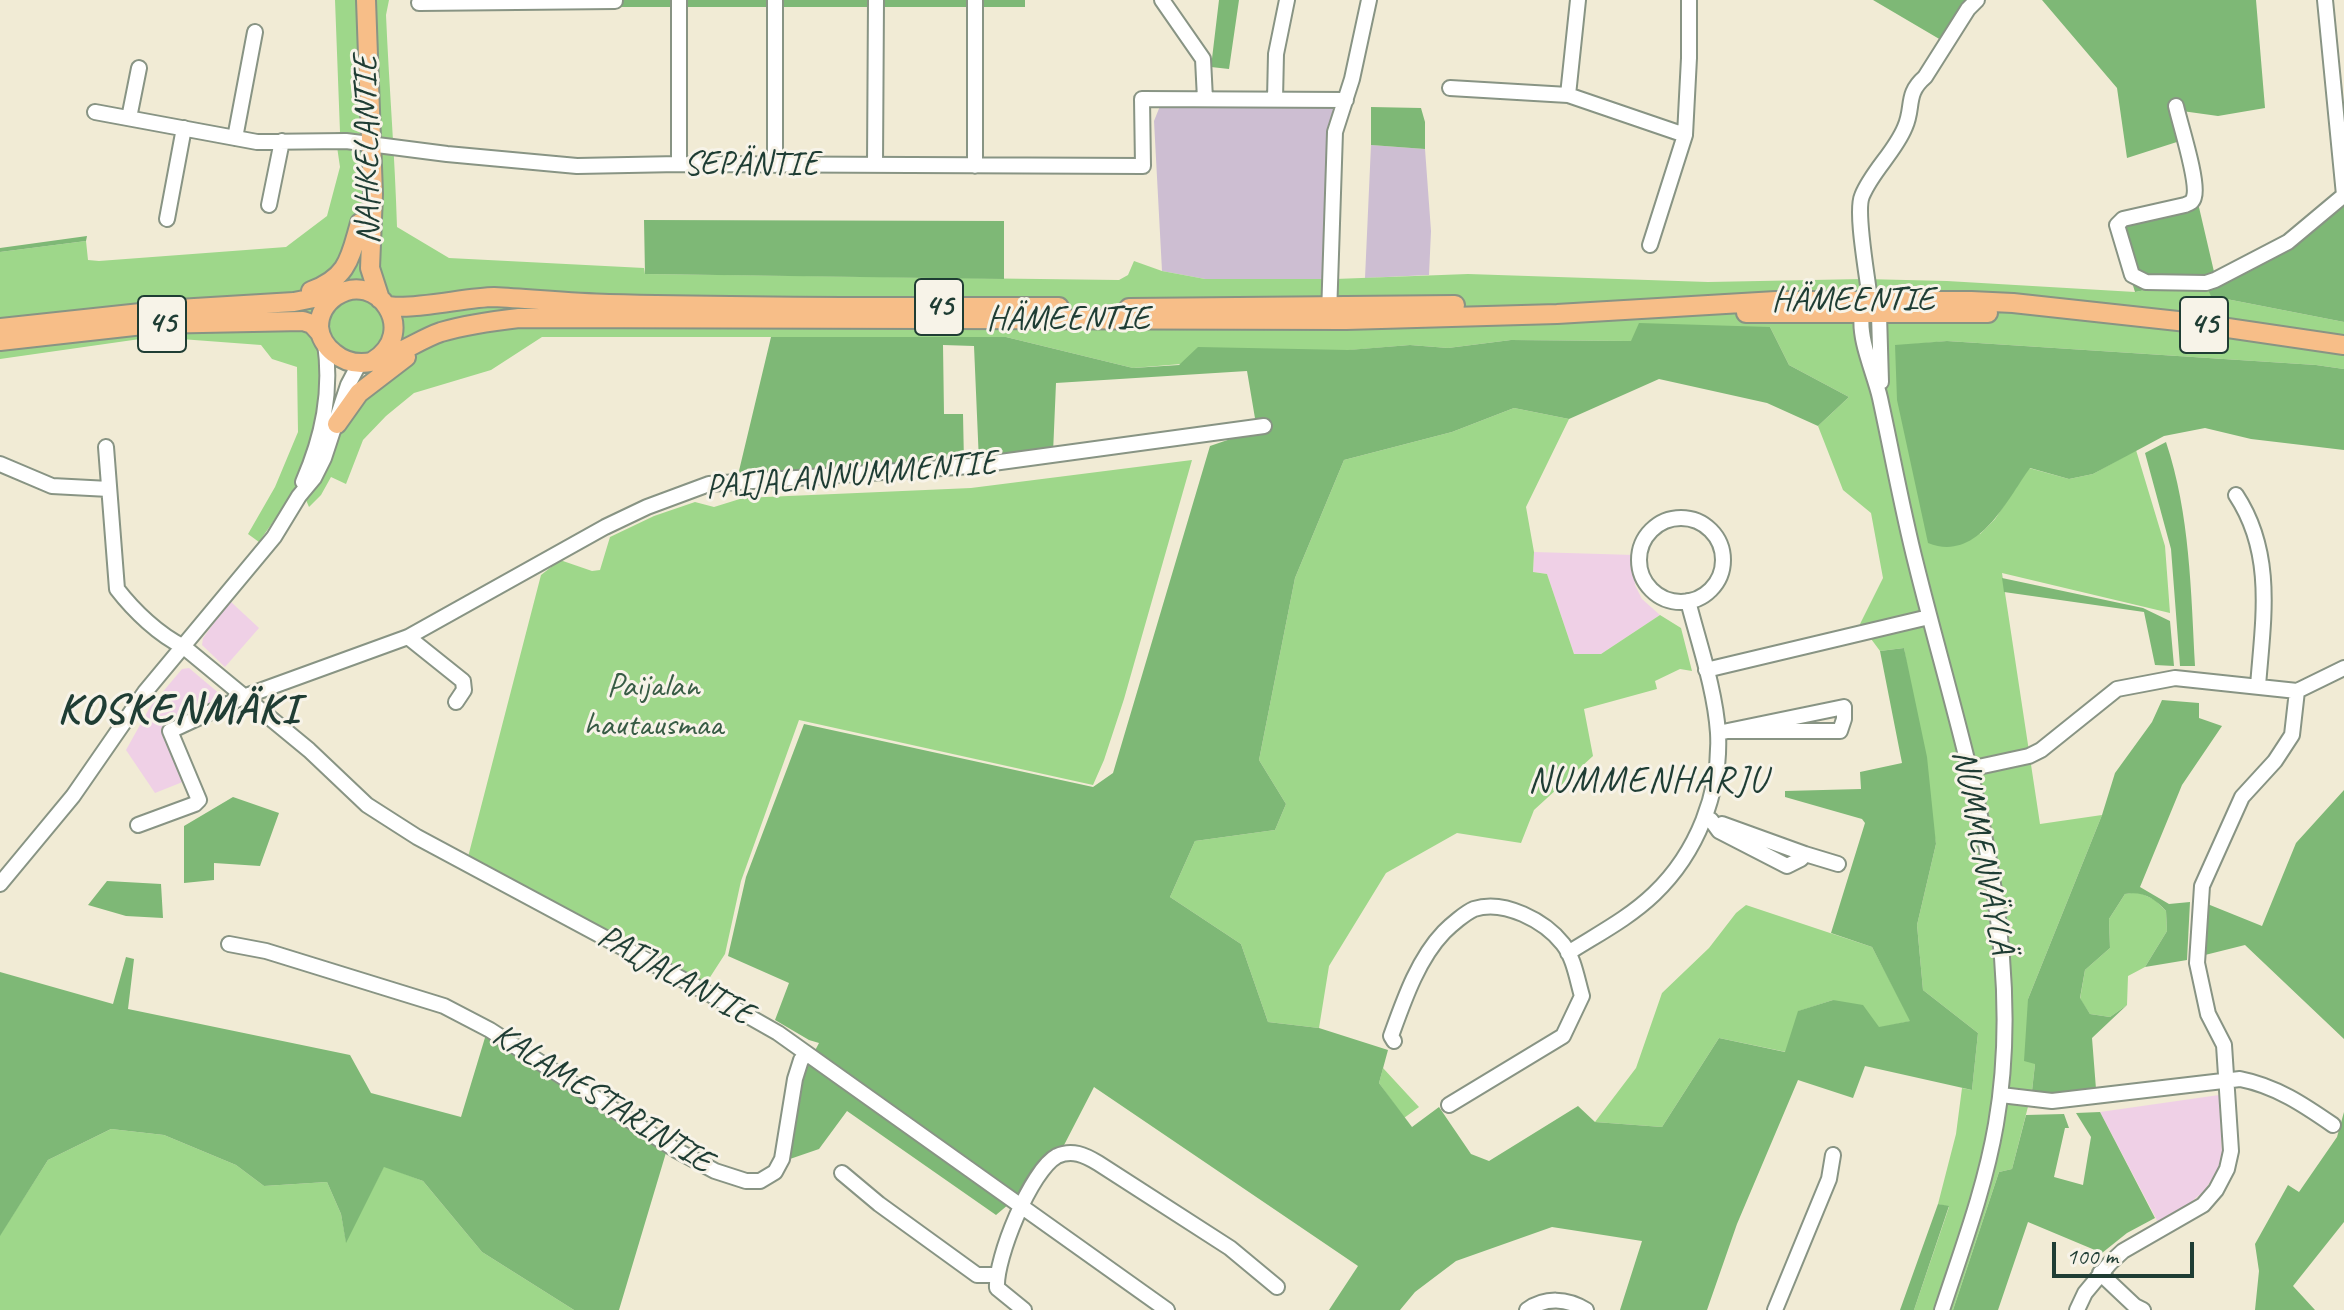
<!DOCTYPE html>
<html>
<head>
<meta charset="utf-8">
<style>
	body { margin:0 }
	#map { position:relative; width:2344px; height:1310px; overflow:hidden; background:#f1ebd5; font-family:Caveat,sans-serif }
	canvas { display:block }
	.scale { position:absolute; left:2052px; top:1242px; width:142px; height:36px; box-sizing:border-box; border:4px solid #1f3d34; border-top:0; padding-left:10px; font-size:24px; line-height:28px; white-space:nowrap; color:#1f3d34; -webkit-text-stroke:6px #f7f3e8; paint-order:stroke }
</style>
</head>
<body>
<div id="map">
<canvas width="2344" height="1310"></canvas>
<div class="scale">100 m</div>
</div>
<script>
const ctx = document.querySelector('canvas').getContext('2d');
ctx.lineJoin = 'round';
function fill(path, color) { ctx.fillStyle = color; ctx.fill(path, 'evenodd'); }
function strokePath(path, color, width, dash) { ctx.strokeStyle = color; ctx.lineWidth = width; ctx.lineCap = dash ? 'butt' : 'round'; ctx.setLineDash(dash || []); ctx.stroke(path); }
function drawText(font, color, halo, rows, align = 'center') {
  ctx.font = font + ' Caveat,sans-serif'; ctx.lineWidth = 6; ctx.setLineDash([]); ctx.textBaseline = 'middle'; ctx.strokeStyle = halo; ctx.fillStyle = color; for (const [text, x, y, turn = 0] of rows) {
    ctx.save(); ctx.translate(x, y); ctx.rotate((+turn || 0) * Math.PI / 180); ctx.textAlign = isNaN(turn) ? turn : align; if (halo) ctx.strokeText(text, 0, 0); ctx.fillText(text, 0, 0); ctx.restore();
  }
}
fill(new Path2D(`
	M1534,552L1634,555L1635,585L1642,599L1660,615L1601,654H1574L1547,574L1533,572Z
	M230,601L259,628L225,667L202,645L203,638Z
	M189,668L227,700L165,727L185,781L155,793L126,750L150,707L182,669Z
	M2219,1095L2222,1154L2218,1170L2204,1191L2184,1208L2158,1222L2100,1112Z`), '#efd0e6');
fill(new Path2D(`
	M1160,106L1333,107L1325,279H1205L1162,271L1154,121Z
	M1371,145L1425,149L1431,231L1429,275L1365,278Z`), '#cdbed2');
fill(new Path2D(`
	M335,0H389L386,15C389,86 395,156 397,227L449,258L644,268L645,274L1119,280L1128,275L1134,261L1162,271L1205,279H1335L1468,274L1708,282L1864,279L1947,281L2135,292L2203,279L2213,284L2211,296L2344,322V369L2316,365L1947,341L1895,346L1980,534L1995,519L2029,468L2069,479L2093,474L2136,450L2165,546L2170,613L2002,573L2040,824L2102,815L2028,999L2035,1064L2032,1091L2012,1169L1999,1172L1953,1310H1914L1949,1207L1938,1204L1956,1134L1962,1088L1972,1090L1978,1033L1923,990L1917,925L1936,844L1904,648L1880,651L1860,624L1883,578L1871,513L1843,490L1818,426L1849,397L1789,365L1770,327L1631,341L1511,340L1448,348L1410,345L1133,368L1006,337H542L491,370L414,393L386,416L363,440L346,484L331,477L321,495L309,507L306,500L325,470L347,420L381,379L317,347L325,380L306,465L293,493L259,542L248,534L275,487L298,432L297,367L272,359L261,345L154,337L0,359V252L86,241L88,260L99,261L286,247L327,216L340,167L335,133L340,132Z
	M1514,408L1569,419L1526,507L1534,552L1533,572L1547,574L1574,654H1601L1660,615L1681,628L1692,671L1680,669L1655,681L1657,689L1584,709L1593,756L1534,810L1521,843L1457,833L1386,873L1329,966L1319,1028L1268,1022L1241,944L1170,897L1195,841L1275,830L1286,804L1259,760L1295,578L1344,460L1452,432Z
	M1192,460L1124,699L1104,760L1093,785L799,720L741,881L725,954L705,985L468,857L541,575L560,560L592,571L600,570L610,537L654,516L695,502L714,507L743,498L971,488Z
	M2138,892L2155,900L2166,911L2167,931L2145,967L2128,976L2127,1005L2110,1017L2090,1014L2080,999L2085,970L2110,948L2109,919L2125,894Z
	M1746,905L1872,947L1911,1021L1878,1028L1833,1000L1799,1011L1786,1052L1719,1038L1662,1127L1595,1122L1636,1068L1662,993L1709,948L1736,913Z
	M1383,1068L1419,1107L1404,1118L1379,1083Z
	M111,1129L164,1135L236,1165L264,1186L327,1182L341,1214L346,1241L384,1166L423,1181L482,1252L574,1310H0V1235L48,1160Z`), '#9ed78a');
fill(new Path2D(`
	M577,0H1025V7H577Z
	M1219,0H1239L1229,69L1211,67Z
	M1873,0H1974L1941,40Z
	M2042,0H2256L2265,108L2218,116L2182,111L2180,141L2127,158L2117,88Z
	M1371,107L1421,108L1425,122V149L1371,145Z
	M2344,193V322L2211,296L2203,279L2135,292L2113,221L2198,203L2215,276L2279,245Z
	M644,220L1004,221V279L645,274Z
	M87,236L86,241L0,252V248Z
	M1639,323L1770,327L1789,365L1849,397L1818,426L1767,403L1659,379L1569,419L1514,408L1452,432L1344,460L1295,578L1259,760L1286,804L1275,830L1195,841L1170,897L1241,944L1268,1022L1319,1028L1388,1050L1379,1083L1412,1127L1439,1107L1471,1154L1489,1161L1578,1106L1595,1122L1662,1127L1719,1038L1785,1052L1798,1011L1833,1000L1863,1005L1879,1027L1910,1021L1872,947L1831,933L1865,823L1862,819L1785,797V791L1861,789L1860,772L1902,763L1880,651L1904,648L1927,757L1936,844L1917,925L1923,990L1978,1033L1972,1090L1865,1066L1853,1098L1798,1080L1737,1224L1707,1310H1620L1642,1241L1552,1227L1456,1261L1415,1292L1400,1310H1329L1358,1266L1094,1087L1062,1149L1028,1188L996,1215L847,1111L819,1149L787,1160L802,1075L819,1043L809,1040L775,1020L789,983L728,956L746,877L804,724L1093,787L1113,773L1210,446L1257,430L1247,371L1056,383L1053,453L979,462L974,346L943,345L944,414H963L964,463L738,475L771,337H1006L1133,368L1179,365L1198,347L1348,350L1410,345L1448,348L1511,340L1631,341Z
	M1947,341L2316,365L2344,369V450L2251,439L2205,428L2164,436L2093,474L2069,479L2030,468C2006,501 1978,563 1928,543L1897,400L1895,345Z
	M2166,442C2190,514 2191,591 2195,666H2180L2171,549L2145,453Z
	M2002,578L2143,608L2170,621L2174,666L2155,665L2144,612L2004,592Z
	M2162,700L2199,703V718L2222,726L2182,785L2140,887L2169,904L2190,902L2187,960L2145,967L2167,931L2166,911C2154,898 2143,891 2125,894L2109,919L2110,948L2085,970L2080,998L2090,1014L2110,1017L2127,1005L2092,1038L2096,1089L2053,1093L2032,1091L2035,1064L2024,1061L2028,999L2102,815L2115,773L2152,722Z
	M2344,790V1039L2245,945L2201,956L2205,903L2262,926L2296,843Z
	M233,797L279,813L260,866L214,863V880L184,883V826Z
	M107,881L161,884L163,918L126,916L88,905Z
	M126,957L134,959L128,1009L350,1055L371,1093L461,1117L487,1031L668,1146L619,1310H574L482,1252L423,1181L384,1167L346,1243L341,1214L327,1182L264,1186L236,1165L164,1135L111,1129L48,1160L0,1236V972L113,1004Z
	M2100,1112L2155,1218L2127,1233L2102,1253L2028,1222L1998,1310H1953L1999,1172L2012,1169L2026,1115L2064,1114L2069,1128H2065L2054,1177L2083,1185L2091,1137L2076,1113Z
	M2344,1112V1222L2293,1286L2315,1310H2255L2259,1271L2255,1244L2288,1185L2299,1192L2337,1137Z
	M1938,1204L1949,1206L1914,1310H1900Z`), '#7eb876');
const minor = new Path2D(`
	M1162,0L1203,59L1205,99
	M2325,0L2344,195
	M419,3L615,1
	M1450,88L1568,95L1685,135
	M1568,95L1578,0
	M1275,99L1276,54L1287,0
	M2176,106C2180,124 2199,182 2194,197C2193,202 2190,203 2185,205L2123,219L2117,225L2132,275L2146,282L2206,283L2215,280L2288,242L2343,196
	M95,112L257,142L346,141L447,154L577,166L679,164L1143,166L1142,99L1346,100
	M129,118L139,68
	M235,138L255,32
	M679,164V0
	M775,165V0
	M875,165L876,0
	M975,166V0
	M269,205L282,141
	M167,219L184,128
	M1650,245L1685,135L1689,58V0
	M1867,305C1866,307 1862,313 1862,315C1858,339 1875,375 1880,398C1892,453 1902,509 1916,564C1961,746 2029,934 1996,1124C1985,1188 1962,1249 1942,1310
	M1329,315L1335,132L1352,79L1369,0
	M1881,382L1879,314L1870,301C1868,279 1855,212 1862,196C1872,171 1895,152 1905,127C1914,107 1905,94 1925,77L1968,9L1977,0
	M106,447L117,589C134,611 159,635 184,647L309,750L367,805L417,837L704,991L778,1033L1167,1310
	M0,464L52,486L109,489
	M303,482C323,436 332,392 325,343
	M2236,495C2275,554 2263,620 2258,686
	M1639 560a42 42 0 1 1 84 0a42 42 0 1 1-84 0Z
	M408,637L463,681L464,690L456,702
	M1706,670L1929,617
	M1718,733L1844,707V719L1840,731H1730
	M1969,769L2029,756L2041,750L2117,689L2175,678L2297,691L2344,668
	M1705,817L1711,820L1719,831L1787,866L1801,859L1805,854L1838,864
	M1722,824L1805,854
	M138,825L195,804L199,800L170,731L243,697L408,637L605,527L647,507L709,484L971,466L1264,426
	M0,884L73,796L145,692L274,537L299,496L314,478L324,458L348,385L359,364
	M229,944L266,951L444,1006L490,1030L676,1150L715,1171L746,1181H760L775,1172L782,1159L795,1079L801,1060L807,1054
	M1568,953C1598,934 1629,918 1654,894C1697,853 1721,792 1718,733C1715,689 1699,644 1688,601
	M1394,1041L1391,1036C1404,1000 1418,959 1444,932C1451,925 1465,913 1474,909C1504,899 1545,921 1563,944C1574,958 1577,979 1582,996L1563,1036L1449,1105
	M2001,1095L2052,1101L2240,1079C2276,1086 2304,1105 2333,1125
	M842,1173L879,1204L977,1275H996
	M2100,1273L2135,1306L2143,1310
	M1024,1310L997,1288C995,1259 1031,1170 1057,1156C1072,1149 1085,1155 1098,1163L1230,1248L1277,1287
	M1527,1310C1545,1297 1567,1298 1586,1310
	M1775,1310L1829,1179L1833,1155
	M2077,1310L2085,1293L2110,1263L2123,1251L2203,1205L2216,1190L2227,1169L2231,1151L2224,1045L2208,1014L2197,963L2202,886L2242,797L2275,761L2292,735L2297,691`);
const major = new Path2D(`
	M366,0L373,194L370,268L380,299
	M311,291C349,277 350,257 360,223
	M386,305C403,312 468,297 494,297C532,299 571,303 609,304C759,308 909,307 1059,307
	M1129,308L1455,305
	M1746,313H1988
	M0,328L178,309L294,302L339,293
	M0,341L152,324L303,321L312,324L320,333
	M373,361C420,332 377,269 336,296C326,303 319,314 319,327C320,337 326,347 334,353C367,381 408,343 441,332C465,325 493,321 519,318L1346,320L1557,314L1776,301H1971L2013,303L2187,322L2344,345
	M337,424L359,393L406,357`);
strokePath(minor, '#889484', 18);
strokePath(major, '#889484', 22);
strokePath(minor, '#fff', 14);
strokePath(major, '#f7be88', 18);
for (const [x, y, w] of [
	[939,307,48],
	[162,324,48],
	[2204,325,48]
]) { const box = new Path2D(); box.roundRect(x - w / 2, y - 28, w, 56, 6); ctx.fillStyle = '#f7f3e8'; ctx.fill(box); strokePath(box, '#1f3d34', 2); }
drawText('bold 32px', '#1f3d34', null, [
	["45",939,307],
	["45",162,324],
	["45",2204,325]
]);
drawText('34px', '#1f3d34', '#f7f3e8', [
	["NAHKELANTIE",368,150,-91],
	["SEPÄNTIE",751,165],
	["HÄMEENTIE",1853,301],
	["HÄMEENTIE",1068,320],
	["PAIJALANNUMMENTIE",851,476,-5],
	["NUMMENVÄYLÄ",1982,852,79],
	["PAIJALANTIE",675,976,29],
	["KALAMESTARINTIE",602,1099,32]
]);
drawText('34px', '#385c45', '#f7f3e8', [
	["Paijalan",653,687],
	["hautausmaa",653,726]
]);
ctx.letterSpacing = '2px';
drawText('36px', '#1f3d34', '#f7f3e8', [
	["NUMMENHARJU",1648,782]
]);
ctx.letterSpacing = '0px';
ctx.letterSpacing = '2px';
drawText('bold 42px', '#1f3d34', '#f7f3e8', [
	["KOSKENMÄKI",179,711]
]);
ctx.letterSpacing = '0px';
</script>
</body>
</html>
